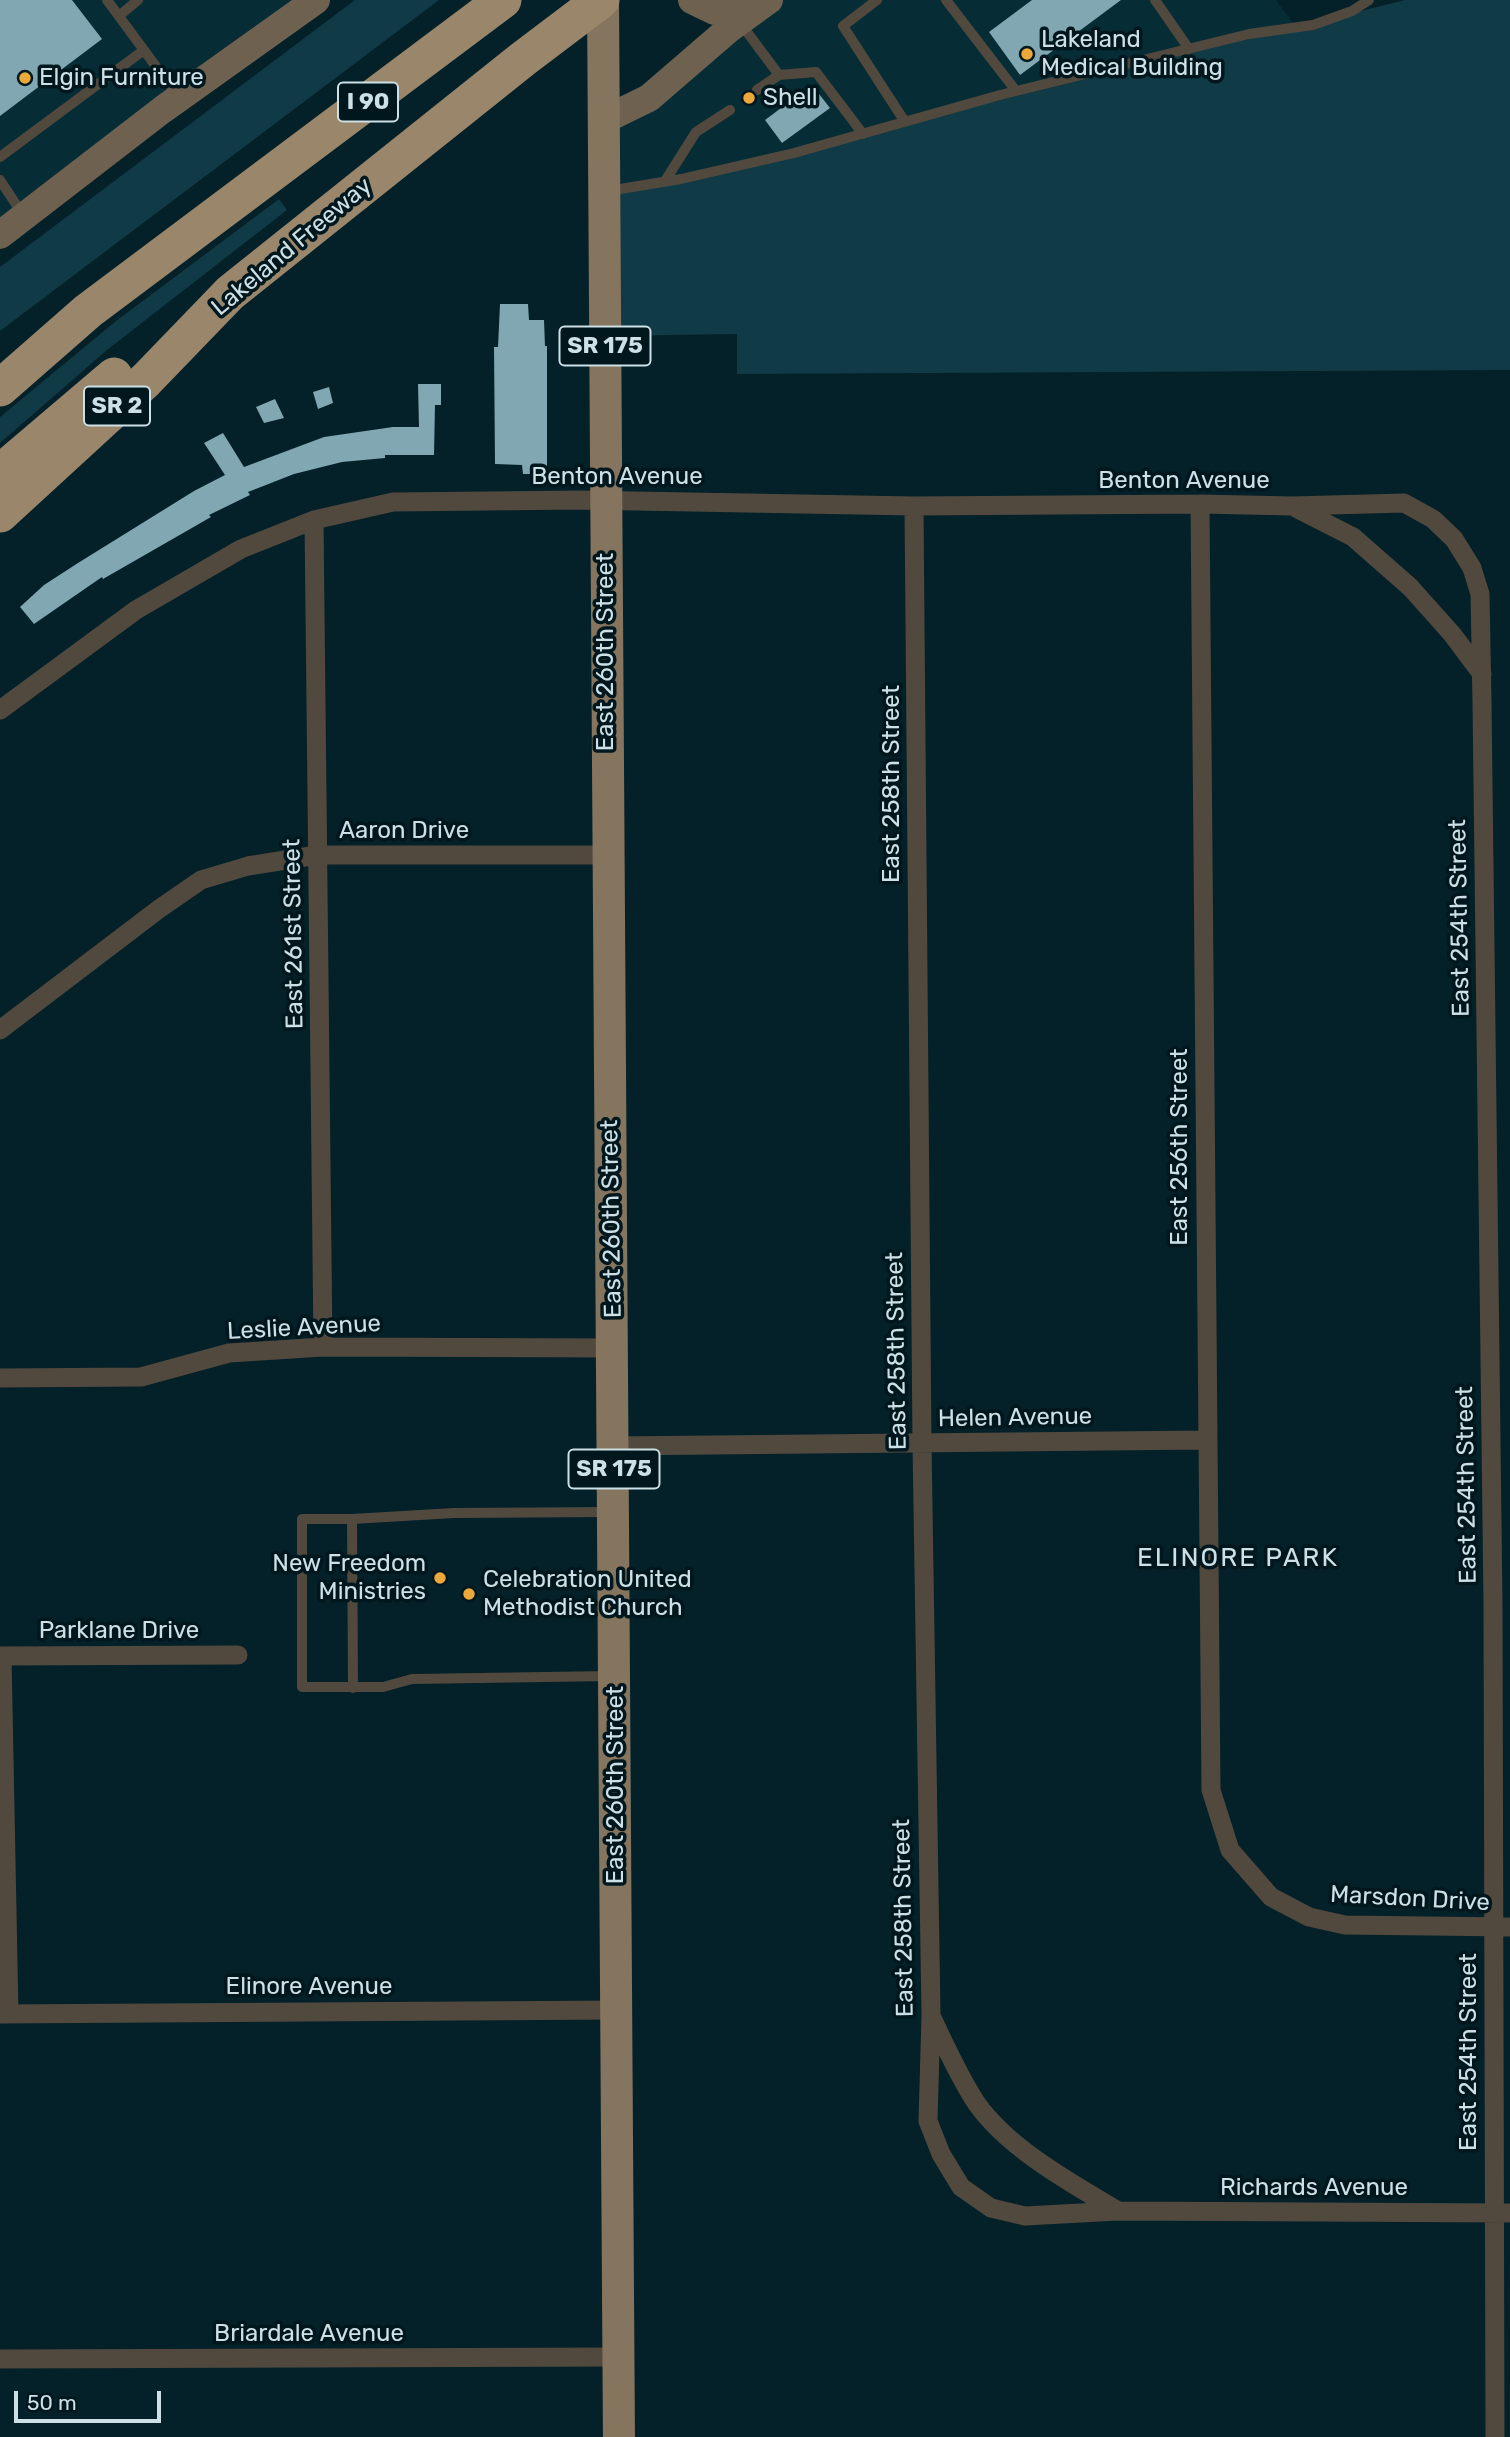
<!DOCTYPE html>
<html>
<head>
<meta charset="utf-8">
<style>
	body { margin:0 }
	#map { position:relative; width:1510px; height:2437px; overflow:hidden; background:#042028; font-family:Rubik,sans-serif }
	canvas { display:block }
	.scale { position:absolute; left:14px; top:2391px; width:147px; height:32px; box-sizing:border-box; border:4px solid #cce0e6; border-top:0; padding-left:9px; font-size:21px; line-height:24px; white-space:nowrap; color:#cce0e6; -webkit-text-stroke:5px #00171e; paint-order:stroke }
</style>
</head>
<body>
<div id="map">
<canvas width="1510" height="2437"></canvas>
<div class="scale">50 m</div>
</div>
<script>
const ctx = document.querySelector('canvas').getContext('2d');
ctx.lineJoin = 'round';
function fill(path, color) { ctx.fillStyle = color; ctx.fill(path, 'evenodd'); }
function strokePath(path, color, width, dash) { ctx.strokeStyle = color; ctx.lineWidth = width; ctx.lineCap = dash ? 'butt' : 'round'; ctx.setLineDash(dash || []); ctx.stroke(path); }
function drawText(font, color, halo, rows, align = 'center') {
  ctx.font = font + ' Rubik,sans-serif'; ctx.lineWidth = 7; ctx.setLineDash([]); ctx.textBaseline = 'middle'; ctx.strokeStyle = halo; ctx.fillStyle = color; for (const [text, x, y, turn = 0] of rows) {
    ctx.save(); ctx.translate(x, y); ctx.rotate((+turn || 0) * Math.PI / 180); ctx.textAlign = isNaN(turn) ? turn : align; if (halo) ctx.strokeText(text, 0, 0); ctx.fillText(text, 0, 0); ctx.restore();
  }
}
fill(new Path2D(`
	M0,0H316L0,235Z
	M769,0H1276L1296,27L794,153L604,191V140Z`), '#062c35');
fill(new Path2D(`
	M355,0H439L0,331V267Z
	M1405,0H1510V370L737,374V334L605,336L604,191L681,179Z
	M279,199L287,210L107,350L0,443V417L116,321Z`), '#103a45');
fill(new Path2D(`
	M0,0H72L102,39L0,116Z
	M1032,0H1121L1020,75L989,32Z
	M812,85L830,108L782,143L765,120Z
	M500,304H528L529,320H544L545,346H547V474H523L522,465L495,464L494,347H498Z
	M418,384H441V405H435L434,455H385V458L342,462L294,474L248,492L250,495L209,515L211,517L103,579L102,577L34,624L20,607L44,585L78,563L194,491L225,475L204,443L223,433L244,467L324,437L393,427H419Z
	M329,387L333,403L318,409L313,392Z
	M275,399L284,418L264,423L256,407Z`), '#81a7b3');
strokePath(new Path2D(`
	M107,0L177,95
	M877,0L843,26L905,122
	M946,0L1016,91
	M1155,0L1189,49
	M119,16L138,0
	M741,24L779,75L757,90
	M779,75L816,72L863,134
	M0,157L144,50
	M0,180L23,215
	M665,181L696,132L730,110
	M608,191L681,179L794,153L1000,95L1249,34L1313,25L1352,11L1369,0
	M610,1512L454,1513L352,1519H302V1687H383L412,1679L611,1676
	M352,1519L353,1688`), '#51493e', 10);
strokePath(new Path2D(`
	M1200,504L1211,1790L1230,1850L1271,1897L1309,1917L1345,1925L1510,1927
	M914,506L922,1444L931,2015L928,2121L941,2154L961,2187L991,2208L1025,2216L1118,2211L1510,2213
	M1296,508L1353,537L1410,587L1452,634L1482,674
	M314,520L323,1347
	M0,710L136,610L241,549L314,520L393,502L580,500L914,506L1200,504L1292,506L1404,503L1433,519L1454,539L1472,568L1480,594L1482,702L1493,1604L1495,2437
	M0,1030L159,909L201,880L248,866L317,855H608
	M0,1378L141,1377L229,1353L323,1347L613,1348
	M613,1446L1206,1440
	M0,1656L238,1655
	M2,1656L9,2014
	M0,2014L618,2010
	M932,2018C946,2047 959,2077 977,2104C1009,2149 1071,2183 1118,2211
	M0,2359L618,2357`), '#51493e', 19);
strokePath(new Path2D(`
	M692,0L715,11L751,0
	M604,120L649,98L729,29L769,0
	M0,235L162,110L316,0`), '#6e6150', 28);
strokePath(new Path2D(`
	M603,0L619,2437`), '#85745e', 32);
strokePath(new Path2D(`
	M0,388L88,311L503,0
	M0,473L114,376
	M0,514L146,380L230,293L523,59L601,0`), '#99866b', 37);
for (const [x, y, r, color] of [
	[1027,54,7,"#eca93b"],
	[25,78,7,"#eca93b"],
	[749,98,7,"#eca93b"],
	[440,1578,7,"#eca93b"],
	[469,1594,7,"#eca93b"]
]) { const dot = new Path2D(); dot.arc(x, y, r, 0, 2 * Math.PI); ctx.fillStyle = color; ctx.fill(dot); strokePath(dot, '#00171e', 2.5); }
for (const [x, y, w] of [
	[368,102,60],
	[605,346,91],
	[117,406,66],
	[614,1469,91]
]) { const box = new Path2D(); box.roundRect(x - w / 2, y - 19.5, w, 39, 5); ctx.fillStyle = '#00171e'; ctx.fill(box); strokePath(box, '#cce0e6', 2); }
drawText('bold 23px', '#cce0e6', null, [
	["I 90",368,102],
	["SR 175",605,346],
	["SR 2",117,406],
	["SR 175",614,1469]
]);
drawText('24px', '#cce0e6', '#00171e', [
	["Lakeland",1041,40],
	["Medical Building",1041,68],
	["Elgin Furniture",39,78],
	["Shell",763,98],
	["New Freedom",426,1564,"right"],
	["Ministries",426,1592,"right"],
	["Celebration United",483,1580],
	["Methodist Church",483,1608]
], 'left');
drawText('24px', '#cce0e6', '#00171e', [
	["Lakeland Freeway",292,247,-40],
	["Benton Avenue",617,477],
	["Benton Avenue",1184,481],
	["East 260th Street",606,652,-90],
	["East 258th Street",892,784,-90],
	["Aaron Drive",404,831],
	["East 254th Street",1460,918,-91],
	["East 261st Street",294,934,-91],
	["East 256th Street",1180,1147,-90],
	["East 260th Street",612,1219,-91],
	["Leslie Avenue",304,1328,-3],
	["East 258th Street",897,1351,-91],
	["Helen Avenue",1015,1418,-1],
	["East 254th Street",1467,1485,-91],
	["Parklane Drive",119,1631],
	["East 260th Street",616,1785,-90],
	["Marsdon Drive",1410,1899,3],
	["East 258th Street",904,1918,-91],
	["Elinore Avenue",309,1987],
	["East 254th Street",1469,2052,-90],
	["Richards Avenue",1314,2188],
	["Briardale Avenue",309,2334]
]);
ctx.letterSpacing = '2px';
drawText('26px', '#cce0e6', '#00171e', [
	["ELINORE PARK",1238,1558]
]);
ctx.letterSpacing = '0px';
</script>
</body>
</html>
